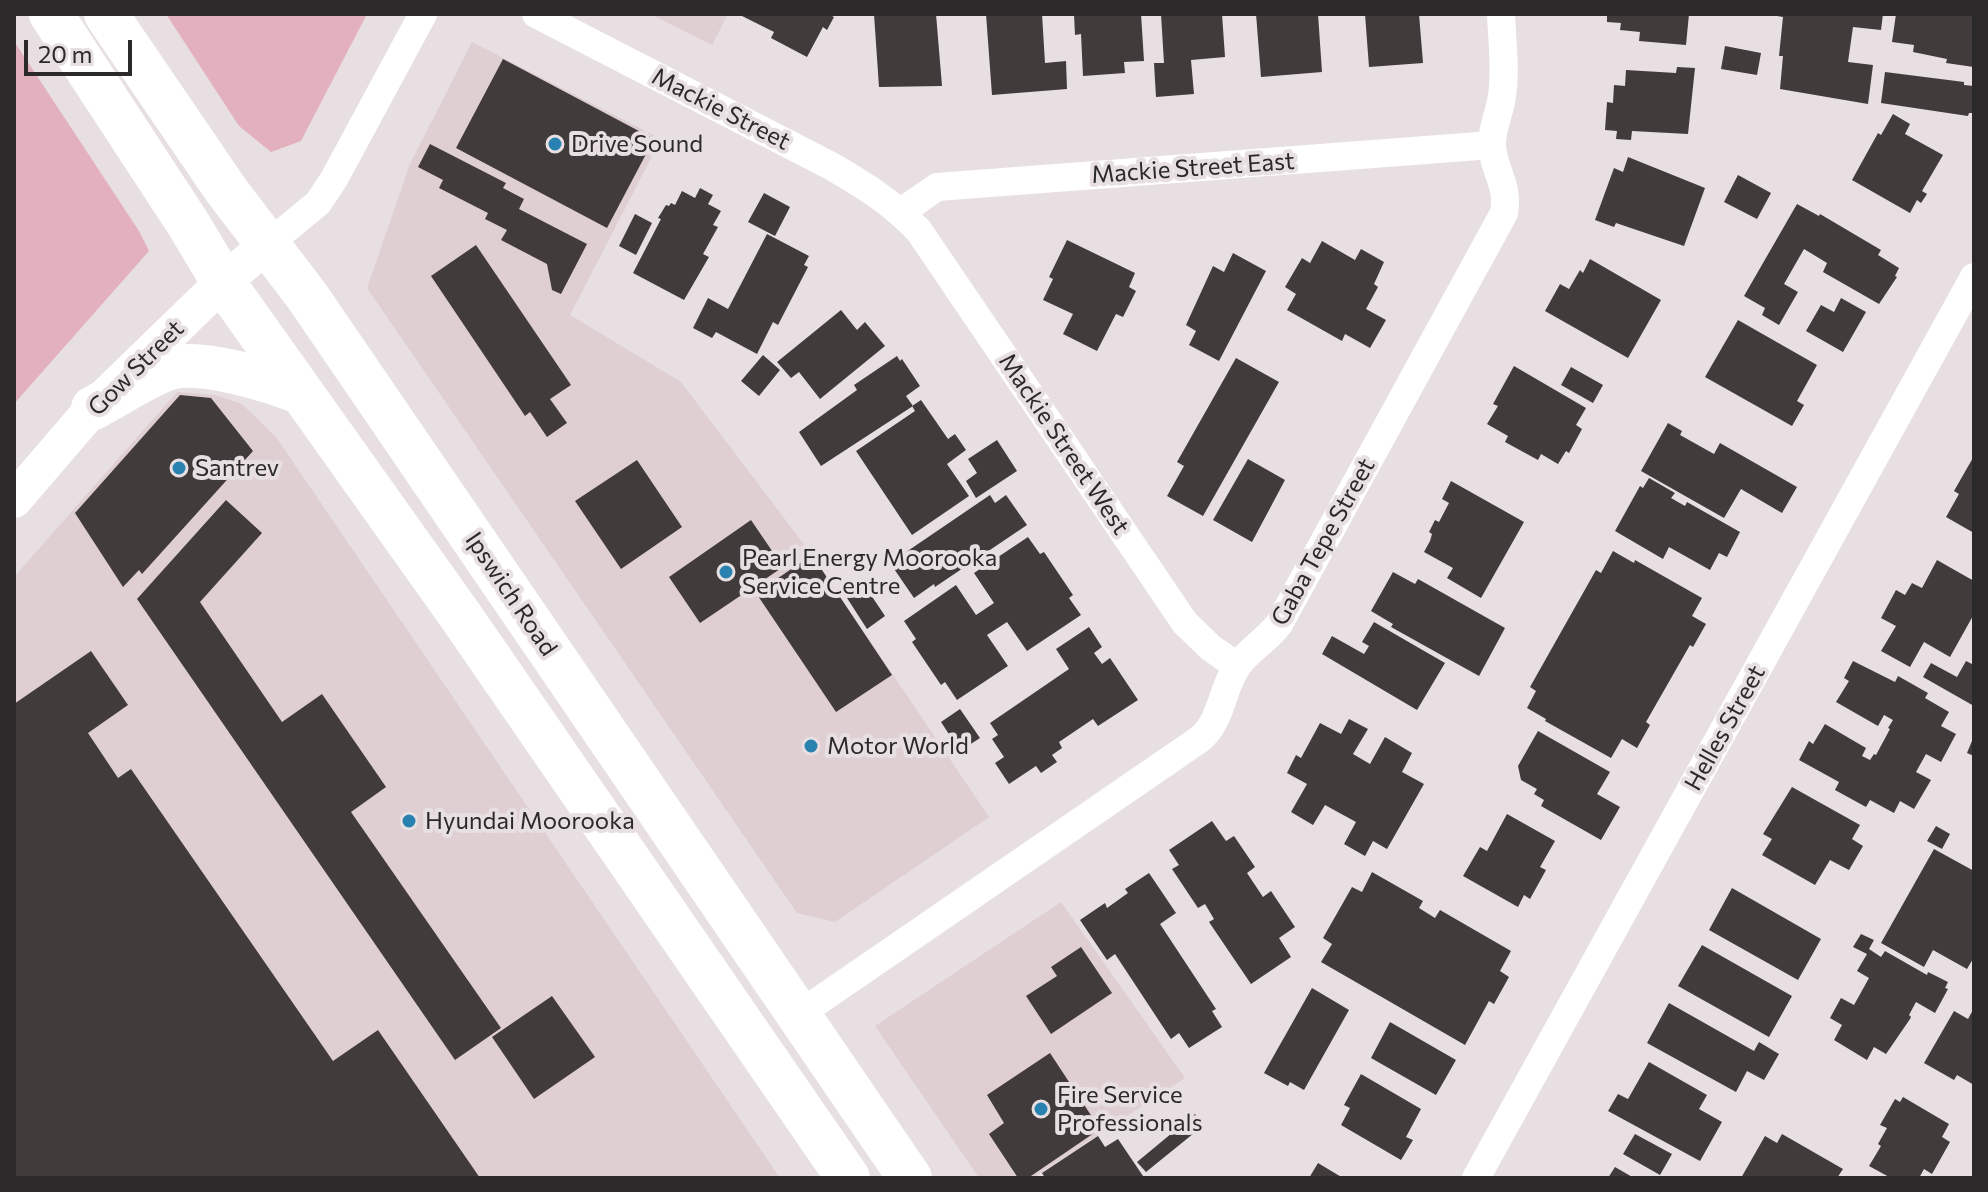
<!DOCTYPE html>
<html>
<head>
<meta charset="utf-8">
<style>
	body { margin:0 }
	#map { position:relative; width:1988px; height:1192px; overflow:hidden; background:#e7dfe1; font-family:Commissioner,sans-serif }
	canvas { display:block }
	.frame { position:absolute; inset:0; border:16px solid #2c292a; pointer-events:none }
	.scale { position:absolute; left:24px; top:40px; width:108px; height:36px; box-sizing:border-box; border:4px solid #2c292a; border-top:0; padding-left:10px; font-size:24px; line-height:28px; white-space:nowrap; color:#2c292a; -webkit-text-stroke:6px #e7dfe1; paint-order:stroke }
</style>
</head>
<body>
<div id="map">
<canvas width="1988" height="1192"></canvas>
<div class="frame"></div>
<div class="scale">20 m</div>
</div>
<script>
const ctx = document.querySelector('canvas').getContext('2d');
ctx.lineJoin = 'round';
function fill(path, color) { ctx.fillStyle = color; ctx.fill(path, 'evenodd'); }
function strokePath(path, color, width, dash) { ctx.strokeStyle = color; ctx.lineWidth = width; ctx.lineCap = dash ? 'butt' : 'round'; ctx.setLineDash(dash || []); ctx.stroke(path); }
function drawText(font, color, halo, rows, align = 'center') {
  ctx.font = font + ' Commissioner,sans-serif'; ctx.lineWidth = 8; ctx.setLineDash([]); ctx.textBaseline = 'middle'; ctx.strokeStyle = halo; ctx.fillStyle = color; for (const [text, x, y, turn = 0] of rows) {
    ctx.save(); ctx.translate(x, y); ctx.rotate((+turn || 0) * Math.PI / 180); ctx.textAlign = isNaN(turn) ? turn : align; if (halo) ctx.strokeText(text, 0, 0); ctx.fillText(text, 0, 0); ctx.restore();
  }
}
fill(new Path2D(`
	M650,14H728L712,45Z
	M472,42L661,139L570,315L681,382L812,555L989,817L835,922L797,913L367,288L410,164Z
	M177,392L215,395L242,404L276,437L780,1178H14V577Z
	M1061,902L1185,1078L1033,1178H979L875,1026Z`), '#dfcfd3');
fill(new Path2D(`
	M166,14H367L301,141L271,152L239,126Z
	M14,41L139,231L149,251L14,404Z`), '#e3b1be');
fill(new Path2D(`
	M738,14H828L834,17L827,30L823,27L807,57L771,38L774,32Z
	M874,14H936L942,86L879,87Z
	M986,14H1042L1045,63L1066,61L1067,89L992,95Z
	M1074,14H1141L1144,61L1124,62L1125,73L1083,76L1081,34L1075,35Z
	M1161,14H1222L1225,57L1191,60L1194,94L1156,97L1154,63H1164Z
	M1256,14H1318L1322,72L1261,77Z
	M1365,14H1419L1423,63L1369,67Z
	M1607,14H1689L1686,45L1639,41L1640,32L1620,30L1621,23L1607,22Z
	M1777,14H1883L1881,30L1853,27L1848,62L1873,65L1868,104L1780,89L1783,56H1779L1783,17L1777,16Z
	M1896,14H1974V67L1946,63L1947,59L1913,52L1914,45L1892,42Z
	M1725,46L1761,53L1757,75L1721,69Z
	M503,59L654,139L607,228L456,148Z
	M1677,67L1695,68L1688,134L1632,131L1631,140L1616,139L1617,131L1605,130L1607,102L1613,103L1614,85L1625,86L1626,70L1676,73Z
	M1885,72L1964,82V85L1974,86V113H1969L1968,116L1881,103Z
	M1893,114L1910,124L1905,134L1943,155L1922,191L1927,194L1921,203L1917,200L1910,213L1852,180L1878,133L1881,135Z
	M430,144L506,183L503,188L524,199L519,209L587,244L561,294L552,290L547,264L501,240L507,230L485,219L488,213L439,188L443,180L418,167Z
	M1628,157L1705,188L1684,246L1616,223L1614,227L1595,220L1614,168L1623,172Z
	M1738,175L1771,193L1757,219L1724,202Z
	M700,188L713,195L708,204L721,211L713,225L718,227L703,254L709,257L684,300L633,273L661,219L658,218L666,205L669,206L671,203L675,205L682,191L695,198Z
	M764,193L790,207L775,236L748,222Z
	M1797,204L1819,216L1820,214L1881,250L1878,255L1899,268L1895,276L1897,277L1879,304L1823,272L1827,263L1804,249L1784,284L1798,292L1779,325L1762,315L1765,308L1744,296Z
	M635,214L652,223L636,255L619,246Z
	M767,234L809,256L804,265L808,267L778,325L773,322L757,354L716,332L712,338L693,328L708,298L728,309Z
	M1067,240L1135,273L1129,287L1136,291L1123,317L1116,314L1097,351L1063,334L1073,314L1043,300L1053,279L1049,277Z
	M1322,241L1355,260L1361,249L1384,262L1374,284L1378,287L1366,309L1386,320L1370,348L1345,334L1342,341L1287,310L1296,294L1285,287L1302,258L1310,263Z
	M476,245L571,385L550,399L567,423L547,437L530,412L525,416L431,276Z
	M1233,253L1266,271L1219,361L1189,345L1196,331L1186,325L1213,266L1224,272Z
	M1590,259L1661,300L1628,358L1545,311L1560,284L1569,289L1580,270L1583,273Z
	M1841,298L1866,312L1843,352L1806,331L1821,305L1834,312Z
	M841,310L857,330L865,322L885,346L820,399L799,372L791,378L777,362Z
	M1738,320L1817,365L1797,401L1804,405L1792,426L1705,377Z
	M763,355L780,370L759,396L741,381Z
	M897,356L900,361L902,359L920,386L906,396L913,406L821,466L799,432L857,390L854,385Z
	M1236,358L1279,382L1203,516L1167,496L1184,466L1177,462Z
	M1514,366L1586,408L1576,425L1582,429L1569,453L1566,451L1558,464L1541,454L1538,460L1505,442L1508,436L1487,424L1498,406L1493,404Z
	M1571,367L1603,385L1593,403L1561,385Z
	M180,395L211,398L253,451L142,574L139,570L123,587L75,513Z
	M921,400L948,439L955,434L966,450L947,464L969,496L912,535L856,451L915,411L912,406Z
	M1668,423L1682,431L1680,435L1714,454L1720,443L1797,487L1782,513L1741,489L1724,518L1641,471Z
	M997,440L1017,471L976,498L966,481L977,473L968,459Z
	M1974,456V533L1946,517L1959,494L1954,491Z
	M1248,459L1285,480L1252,542L1213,520Z
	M637,460L682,527L621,569L575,501Z
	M1649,478L1675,493L1671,498L1685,506L1687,502L1740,532L1727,557L1719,553L1710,570L1669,547L1663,559L1615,531L1640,486L1643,488Z
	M1451,481L1524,522L1481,598L1447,578L1453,568L1424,552L1430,541L1432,534L1429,532L1435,520L1439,522L1449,503L1442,499Z
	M990,495L995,503L1006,495L1027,525L935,587L934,584L914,598L890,563Z
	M226,500L262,533L200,602L282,722L322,694L386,787L351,812L501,1028L455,1060L137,599Z
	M751,520L783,567L700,623L669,577Z
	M1028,537L1040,554L1044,552L1073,595L1069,598L1081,615L1027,651L1007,622L987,635L1008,666L957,700L945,682L941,685L912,642L916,639L904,621L956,585L976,615L994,603L974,573Z
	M1613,551L1634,563L1635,560L1702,598L1692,616L1706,624L1693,647L1690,645L1646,722L1650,725L1637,748L1622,739L1611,758L1545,721L1546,719L1527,708L1536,691L1530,687L1596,570L1601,573Z
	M812,555L892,675L836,712L756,593Z
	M1937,560L1974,581V614L1950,657L1924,642L1910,667L1881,651L1896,626L1881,618L1896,590L1905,595L1912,583L1922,588Z
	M1393,572L1415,584L1418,579L1505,628L1479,676L1391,627L1393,624L1371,611Z
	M865,586L885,616L867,629L847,598Z
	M1374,622L1445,663L1417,710L1322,654L1332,636L1364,654L1369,646L1362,642Z
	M1089,627L1102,647L1094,653L1102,664L1110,658L1138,700L1098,726L1093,719L1059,742L1062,748L1052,755L1057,762L1041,773L1036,766L1009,784L995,763L1004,757L992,739L998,735L990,723L1069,669L1056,649Z
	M91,651L128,705L88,733L118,778L131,769L333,1061L378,1030L480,1178H14V704Z
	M1853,661L1895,682L1898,676L1928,693L1925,698L1949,712L1941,726L1956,734L1941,762L1926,754L1916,772L1931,780L1914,809L1900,801L1894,813L1870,800L1866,807L1835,790L1839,782L1799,760L1809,741L1813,744L1825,724L1866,748L1862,756L1870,760L1874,754L1876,755L1890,729L1888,728L1893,720L1884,715L1878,726L1836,702L1849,681L1844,678Z
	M1966,661L1974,665V706L1923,677L1931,663L1957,677Z
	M960,709L980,738L960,751L941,722Z
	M1349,719L1368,729L1353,754L1370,764L1385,737L1412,753L1402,772L1424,784L1387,849L1373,841L1365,856L1344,844L1356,822L1325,805L1313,825L1291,812L1307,784L1287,773L1296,755L1301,758L1320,723L1341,734Z
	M1538,731L1610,772L1597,794L1620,807L1601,840L1541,806L1544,800L1534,794L1537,789L1521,780L1518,766Z
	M1974,736V756L1967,753Z
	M1792,787L1860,825L1852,839L1863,846L1849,870L1830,860L1815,885L1762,855L1772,839L1763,834Z
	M1507,814L1555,841L1540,867L1546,870L1530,899L1524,895L1518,907L1463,876L1480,847L1487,851Z
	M1212,821L1226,841L1234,836L1255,867L1247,873L1263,897L1271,891L1295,927L1279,938L1291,957L1251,984L1209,922L1214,919L1205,904L1198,908L1172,869L1179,865L1169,850Z
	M1936,826L1950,834L1942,849L1927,841Z
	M1934,849L1974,871V957L1967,969L1933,950L1924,967L1881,943Z
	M1372,872L1423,901L1419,908L1435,918L1440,910L1511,951L1500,971L1509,977L1494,1004L1489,1001L1465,1045L1321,962L1332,944L1323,938L1352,887L1362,892Z
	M1149,873L1176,913L1160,924L1216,1009L1212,1011L1222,1027L1189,1048L1179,1033L1171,1039L1115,954L1107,960L1080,920L1105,903L1107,908L1128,893L1125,889Z
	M1732,888L1821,939L1798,980L1709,930Z
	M1861,934L1874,940L1869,949L1881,957L1885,951L1927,975L1928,972L1948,982L1945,988L1948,989L1935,1013L1916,1002L1909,1015L1911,1017L1910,1019L1886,1054L1874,1047L1867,1060L1834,1040L1842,1025L1830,1018L1841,998L1854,1005L1869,978L1857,971L1867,954L1853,947Z
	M1702,945L1792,996L1769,1037L1678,986Z
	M1081,947L1112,993L1051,1034L1026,996L1057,976L1051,967Z
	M1312,988L1349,1010L1304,1090L1290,1082L1288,1086L1264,1073Z
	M552,996L595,1057L534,1099L492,1037Z
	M1669,1003L1754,1051L1759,1042L1779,1054L1764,1080L1747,1071L1736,1092L1647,1043Z
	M1974,1008V1085L1957,1075L1954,1080L1924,1063L1954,1011L1968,1019Z
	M1390,1022L1456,1060L1436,1095L1371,1058Z
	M1050,1053L1100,1129L1028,1178H1018L989,1134L1004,1123L987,1095Z
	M1649,1062L1707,1095L1699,1109L1722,1122L1700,1161L1608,1111L1618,1094L1628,1099Z
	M1361,1074L1421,1109L1406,1137L1413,1140L1401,1160L1341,1125L1350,1108L1344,1105Z
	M1903,1097L1949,1124L1942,1137L1950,1142L1932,1174L1924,1169L1919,1178H1891L1869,1166L1881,1146L1878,1144L1887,1128L1880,1125L1895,1099L1900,1102Z
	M1195,1114L1204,1125L1146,1172L1137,1162Z
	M1635,1134L1672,1154L1660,1175L1623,1154Z
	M1782,1134L1843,1169L1837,1178H1741L1765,1136L1777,1143Z
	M1098,1136L1105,1147L1118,1139L1143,1176L1045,1178L1042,1173Z
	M1318,1163L1343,1178H1309Z
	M1615,1167L1634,1178H1608Z`), '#413b3c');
strokePath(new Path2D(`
	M536,14L831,166C864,185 893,203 919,231L1185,623L1211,648L1237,666
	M901,212L937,187L1492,145
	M267,245L318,203L334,179L423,14
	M798,1015L1200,739C1223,719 1221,689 1238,665C1250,649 1267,640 1279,624L1504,213C1509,184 1494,172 1492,146C1491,129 1500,113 1502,96C1506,70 1502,41 1501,14
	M1476,1178L1974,277`), '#fff', 28);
strokePath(new Path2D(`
	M14,500L93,408L223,282L267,245`), '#fff', 36);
strokePath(new Path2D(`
	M51,14L189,225L223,282L462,618L848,1178
	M106,14L226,190L307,296L910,1178
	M93,408C113,398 151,373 170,368C202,359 272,381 302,393`), '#fff', 44);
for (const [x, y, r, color] of [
	[555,144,8,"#2981b0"],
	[179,468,8,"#2981b0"],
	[726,572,8,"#2981b0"],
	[811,746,8,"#2981b0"],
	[409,821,8,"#2981b0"],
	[1041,1109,8,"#2981b0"]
]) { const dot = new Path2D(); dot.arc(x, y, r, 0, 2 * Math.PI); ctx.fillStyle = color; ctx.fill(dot); strokePath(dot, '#e7dfe1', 3); }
drawText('24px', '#2c292a', '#e7dfe1', [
	["Mackie Street",721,109,27],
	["Mackie Street East",1193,168,-4],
	["Gow Street",136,368,-45],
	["Mackie Street West",1064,444,56],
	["Gaba Tepe Street",1323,542,-61],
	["Ipswich Road",511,594,56],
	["Helles Street",1725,728,-61]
]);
drawText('24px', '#2c292a', '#e7dfe1', [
	["Drive Sound",571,144],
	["Santrev",195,468],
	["Pearl Energy Moorooka",742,558],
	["Service Centre",742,586],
	["Motor World",827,746],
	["Hyundai Moorooka",425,821],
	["Fire Service",1057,1095],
	["Professionals",1057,1123]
], 'left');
</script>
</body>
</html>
